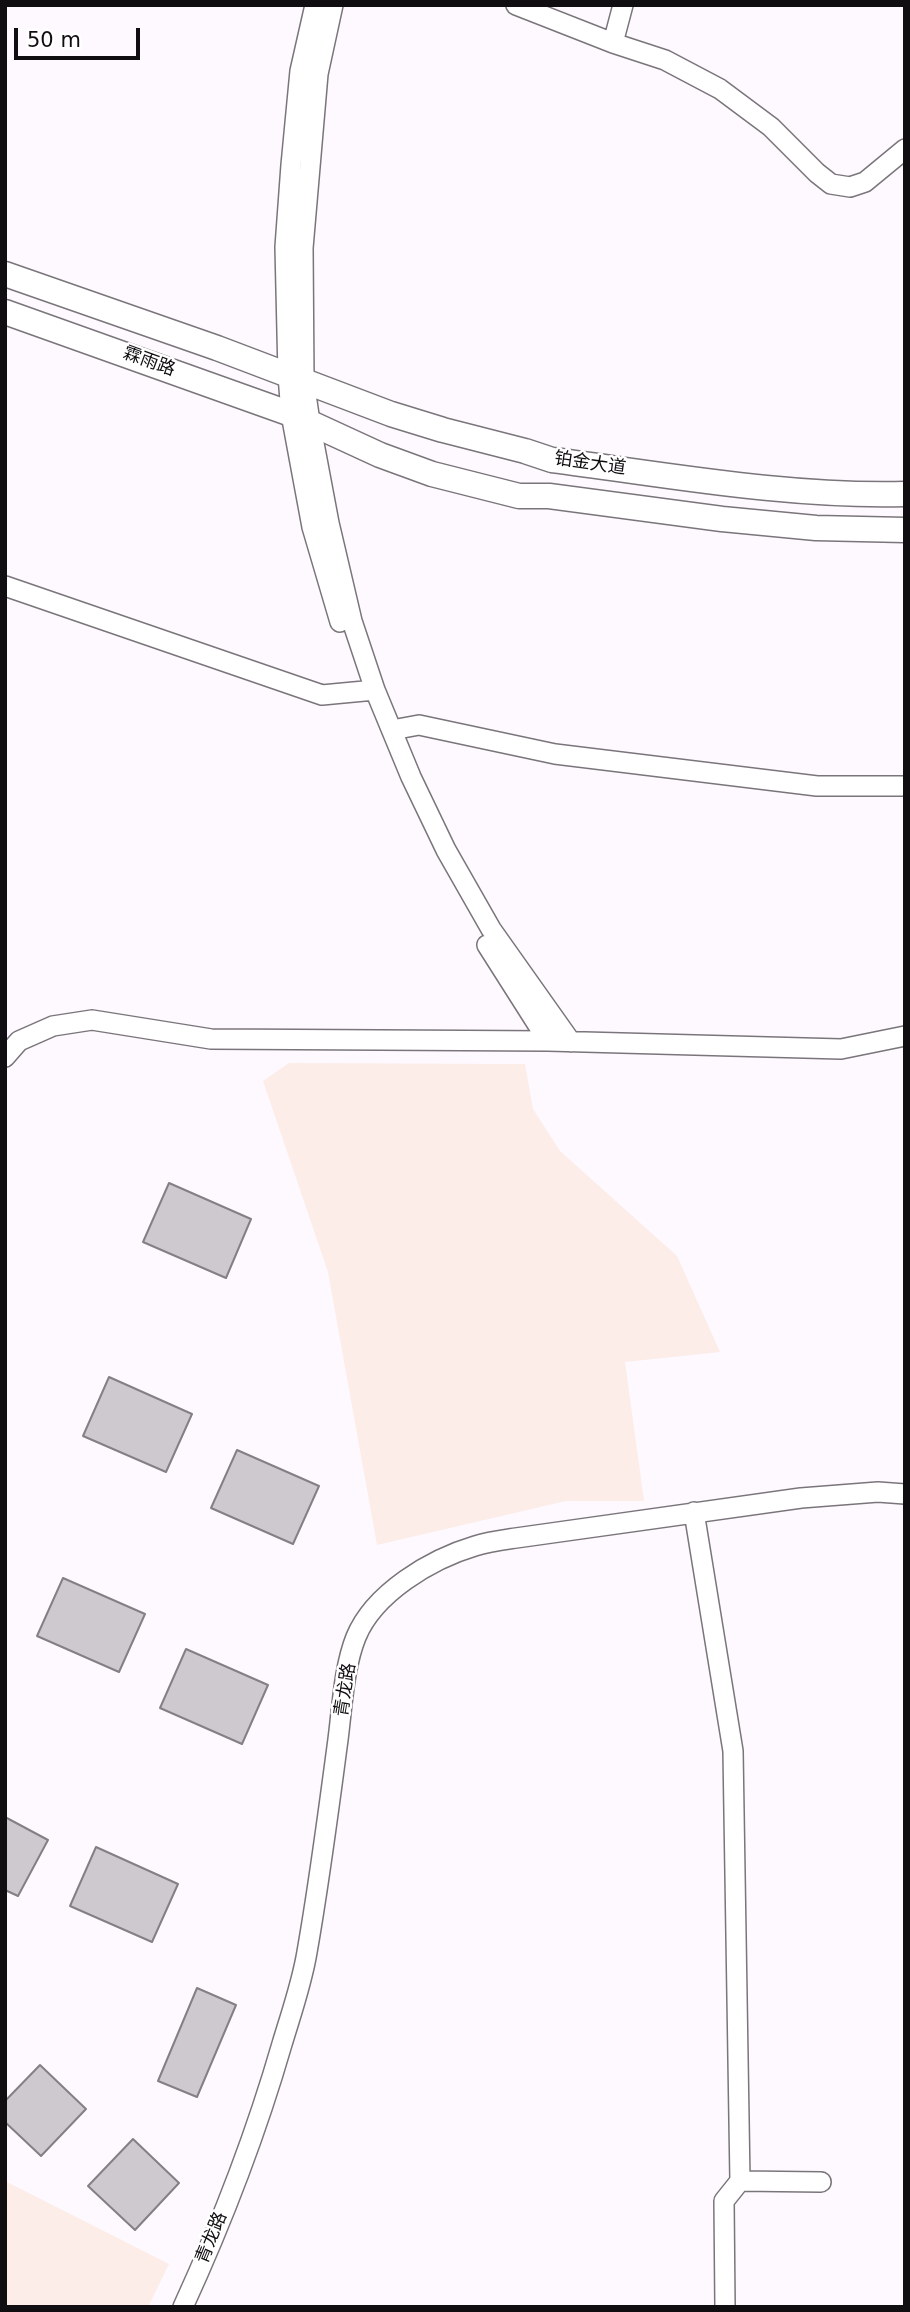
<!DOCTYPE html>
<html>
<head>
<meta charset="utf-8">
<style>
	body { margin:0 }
	#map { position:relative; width:910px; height:2312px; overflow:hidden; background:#fef9ff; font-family:"DejaVu Sans",sans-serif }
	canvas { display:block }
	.frame { position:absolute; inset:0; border:7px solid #100e10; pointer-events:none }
	.scale { position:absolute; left:14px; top:28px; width:126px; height:32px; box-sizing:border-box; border:4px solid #100e10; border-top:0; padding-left:9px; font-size:21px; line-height:24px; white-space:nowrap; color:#100e10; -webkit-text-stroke:5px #fff; paint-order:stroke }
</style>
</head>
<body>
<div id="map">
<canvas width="910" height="2312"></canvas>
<div class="frame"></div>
<div class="scale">50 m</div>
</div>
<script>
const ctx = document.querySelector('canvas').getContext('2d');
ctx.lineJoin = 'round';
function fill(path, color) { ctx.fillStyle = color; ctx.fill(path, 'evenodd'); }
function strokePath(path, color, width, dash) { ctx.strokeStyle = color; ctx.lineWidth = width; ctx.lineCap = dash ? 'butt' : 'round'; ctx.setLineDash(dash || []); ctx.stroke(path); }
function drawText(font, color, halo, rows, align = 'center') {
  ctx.font = font + ' "DejaVu Sans","Noto Sans SC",sans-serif'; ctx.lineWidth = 5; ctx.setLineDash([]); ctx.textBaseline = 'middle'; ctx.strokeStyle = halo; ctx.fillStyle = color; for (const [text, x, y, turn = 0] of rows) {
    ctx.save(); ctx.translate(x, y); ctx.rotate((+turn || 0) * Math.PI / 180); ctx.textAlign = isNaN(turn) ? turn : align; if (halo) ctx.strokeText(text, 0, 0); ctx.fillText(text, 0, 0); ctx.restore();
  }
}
fill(new Path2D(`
	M289,1063L525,1064L533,1109L560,1151L677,1256L720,1352L625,1362L644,1501H566L377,1545L328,1272L263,1081Z
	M5,2181L169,2264L148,2307H5Z`), '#fcede8');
const building = new Path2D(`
	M169,1183L251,1219L226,1278L143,1242Z
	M109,1377L192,1414L166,1472L83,1436Z
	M237,1450L319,1486L293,1544L211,1508Z
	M63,1578L145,1614L119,1672L37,1636Z
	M186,1649L268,1685L242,1744L160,1708Z
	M5,1817L48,1840L18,1896L5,1890Z
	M96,1847L178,1884L152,1942L70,1906Z
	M197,1988L236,2005L197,2097L158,2081Z
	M40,2065L86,2109L41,2156L5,2122V2101Z
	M133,2139L179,2183L135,2230L88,2186Z`);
fill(building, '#cec9cf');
strokePath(building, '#847f85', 2);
const minor = new Path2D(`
	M315,5L300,71L291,165L285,247L288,375L291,414L312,527L340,622
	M333,5L318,74L303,248L304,381L310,422L329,523L352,621L375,690L411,777L446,850L491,929L571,1042
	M516,5L613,43L665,60L720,89L771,127L817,173L831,184L850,187L865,182L905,149
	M613,43L623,5
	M5,586L322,695L375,690
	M392,730L419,725L555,754L817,786H905
	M487,945L548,1041
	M5,1057L19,1041L53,1026L92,1020L211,1039L548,1041L841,1049L905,1036
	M694,1512L733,1751L740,2181L724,2201L725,2307
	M740,2181L821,2182
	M183,2307C222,2222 256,2134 282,2044C291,2014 302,1983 307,1952C319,1884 328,1815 337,1747C342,1713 343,1669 356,1637C374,1593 431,1559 475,1546C488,1542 503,1540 516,1538L801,1498L878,1492L905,1494`);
const major = new Path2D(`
	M5,274L217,348L391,414L443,430L525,451L552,460C669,475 787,497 905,494
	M5,312L291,414L380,455L432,474L519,496H549L722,519L816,528L905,530`);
strokePath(minor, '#7a757a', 22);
strokePath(major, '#7a757a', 27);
strokePath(minor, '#fff', 19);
strokePath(major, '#fff', 24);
drawText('18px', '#100e10', '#fff', [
	["霖雨路",149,362,20],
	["铂金大道",590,464,8],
	["青龙路",346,1690,-81],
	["青龙路",212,2238,-68]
]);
</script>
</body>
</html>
